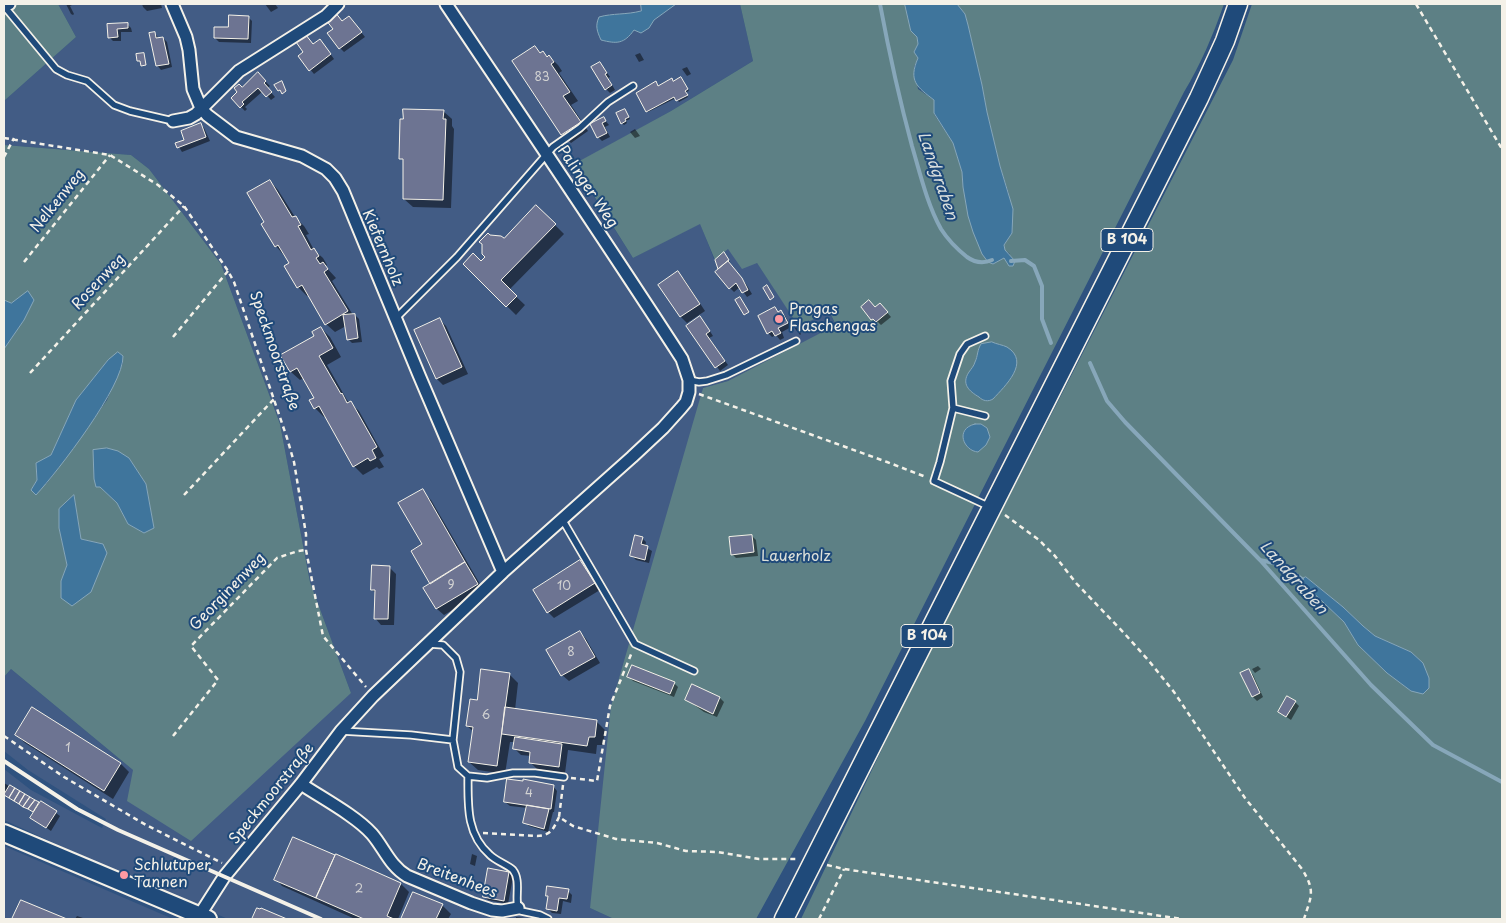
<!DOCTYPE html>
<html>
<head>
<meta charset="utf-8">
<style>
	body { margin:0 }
	#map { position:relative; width:1506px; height:923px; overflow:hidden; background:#2f527f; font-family:"Playpen Sans",sans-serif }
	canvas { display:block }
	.frame { position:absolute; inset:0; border:5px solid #f4f1e8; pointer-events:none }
</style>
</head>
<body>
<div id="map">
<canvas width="1506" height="923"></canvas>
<div class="frame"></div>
</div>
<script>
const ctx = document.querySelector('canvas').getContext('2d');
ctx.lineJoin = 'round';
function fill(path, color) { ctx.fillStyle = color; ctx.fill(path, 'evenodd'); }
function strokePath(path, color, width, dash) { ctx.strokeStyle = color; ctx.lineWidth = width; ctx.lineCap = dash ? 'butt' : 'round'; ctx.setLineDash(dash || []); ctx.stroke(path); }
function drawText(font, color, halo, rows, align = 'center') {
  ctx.font = font + ' "Playpen Sans",sans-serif'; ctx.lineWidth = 4; ctx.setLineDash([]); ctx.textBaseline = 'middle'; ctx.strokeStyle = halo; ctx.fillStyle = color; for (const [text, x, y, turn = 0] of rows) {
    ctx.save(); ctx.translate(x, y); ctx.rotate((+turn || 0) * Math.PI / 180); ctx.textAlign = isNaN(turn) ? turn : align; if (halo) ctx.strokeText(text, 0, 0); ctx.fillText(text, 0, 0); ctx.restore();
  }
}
fill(new Path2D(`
	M58,4H641V11L622,15L609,14L601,40L609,42H621L628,38L634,30L641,33L649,28L654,20L676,4H740L753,61L671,111L574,165L633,258L700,223L714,259L728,249L757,263L799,326L829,311L836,326L728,381L703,388L590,908L614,919H228L89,859L4,820V769L31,790L102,828L106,819L28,770L4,751V677L11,669L133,770L351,693L310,582L280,424L221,264L149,169L131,155L4,145V101L76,37Z
	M4,846L173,919H4Z`), '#425c85');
fill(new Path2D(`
	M4,4H58L76,37L4,101Z
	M740,4H905L911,31L917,37L918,44L914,52L918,58L914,67L918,89L934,100V114L953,143L962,172L963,187L966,199L993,264L1010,254L1005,250L1004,245L1012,233L1009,194L1000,166L987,112L982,85L968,25L965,14L957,4H1224C1213,35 1201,64 1184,92L865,721L756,919H614L590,908L611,706L703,388L728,381L836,325L829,311L799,327L757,263L742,269L728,249L715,260L700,224L633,258L574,164L671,111L753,61Z
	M1252,4H1502V919H801L910,690L1233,60ZM1306,577L1343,607L1363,626L1375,636L1411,652L1423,663L1411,691L1387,673L1358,645L1344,622L1304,584Z
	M4,145L131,155L149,169L221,264L280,424L310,582L351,693L191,841L127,801L133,770L11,669L4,677V349L24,320L11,303L4,300ZM108,360L123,363L107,400L82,436L47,483L31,490L37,480L36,464L51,455L76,400ZM129,458L146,484L154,528L144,533L128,524L117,503L100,487ZM74,495L81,539L103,544L61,581L67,565L59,528V509Z`), '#5d8085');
const water = new Path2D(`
	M641,4H676L654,20L649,28L641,33L634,30C624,44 617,44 601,40C597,31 595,26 599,17C613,13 626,15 641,11Z
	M905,4H957L965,14L968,25L982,85L987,112L1000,166L1013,209L1012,233L1004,245L1005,250L1015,261L1013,266H1009L1004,258L993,264L988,262L982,254L973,232L968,216L963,187L962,172L953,143L934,113V100C917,87 908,81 918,58L914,52L918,44L917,37L911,31Z
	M28,291L34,300L24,320L4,349V300L11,303Z
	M992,342C996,344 1003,345 1007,347C1031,362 1005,386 993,399C988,402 983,401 979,397C969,391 961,384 969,372C971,369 974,366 975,362C978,356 977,350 981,344Z
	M118,352L123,356C124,386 58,471 36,495L31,490L37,480L36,463L51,455L76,400L108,360Z
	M975,424H981L987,428L990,437L986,445L978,452C964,451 954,429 975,424Z
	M107,448L118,451L129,458L146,484L154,528L144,533L128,524L117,503L100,487H96L94,479L93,450Z
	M74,495L81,539L103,544L107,553L91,592L72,606L61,598V581L67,565L59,528V509Z
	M1306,577L1343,607L1363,626L1375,636L1411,652L1423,663L1429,678V688L1423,694L1411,691L1387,673L1358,645L1344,622L1304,584L1302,579Z`);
fill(water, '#3f759c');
strokePath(water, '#87a7ba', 1);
fill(new Path2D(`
	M66,4H74L70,6L74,14L73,15L71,14Z
	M142,4H161L162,8L147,11L143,7Z
	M265,4H275L278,8L271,12Z
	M248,17L252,21L251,43L219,42L215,38Z
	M353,22L365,37L344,52L340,48L343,23Z
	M127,24L131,28L132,32H121V41H113L109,37L108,25Z
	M155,33L159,39L163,38L167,42L172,67L161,70L157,65Z
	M313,45H324L334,59L314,74L299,56Z
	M535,47L541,53L543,52L548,57L549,56L558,65L562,71L559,73L578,101L571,105L588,131L571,143L562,134L513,62Z
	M640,53L644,60L639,62L635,55Z
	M600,63L610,77L608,78L615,90L610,93L606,89Z
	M687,67L691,74L687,76L682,69Z
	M258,74L270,86L267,88L275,97L271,100L263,91L245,107L247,109L245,111L232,98Z
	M672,80L674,82L683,80L689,91L686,92L688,97L679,102L676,98L648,112L647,111L656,83L659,87Z
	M443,111L452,119V126L454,129L451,208L413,207L404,199L405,162L401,158Z
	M626,112L630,119L626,121L627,123L624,125L622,123Z
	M603,118L609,125L605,127L610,137L602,141L598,137L592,124Z
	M200,124L204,128L210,141L182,152L177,144L186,140Z
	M635,129L640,136L635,138L630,132Z
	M270,181L278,190L295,217L304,226L309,234L306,235L314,250L323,258L327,265L325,266L336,278L332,281L353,315H355L359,319L362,342L352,343L348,339L346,326L335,332L326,324L309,295L307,296L298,287L291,264L276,246L266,222Z
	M536,206L564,234L509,290L525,305L516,315L464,264L481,263Z
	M724,254L730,262L728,263L746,284L752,294L747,297L740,287L734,292L730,288L719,268Z
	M678,273L684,279L705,311L687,323L681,317L660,285Z
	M862,307L884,309L891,317L881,325L878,322L876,323Z
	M775,309L779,313L781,312L785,316L791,326L794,324L801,334L800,335L793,326L782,332L784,338L780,340L776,335L772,337L768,333Z
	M440,320L446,326L468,374L443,385L437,379L415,331Z
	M704,322L713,336L709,338L728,365L720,371L688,326Z
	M812,324L814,328L808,330L806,327Z
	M824,324L827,328L818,332L815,328Z
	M321,328L330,337L341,357L327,365L347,400L359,411L384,456L379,459L384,467L379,469L377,467L363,475L354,466L326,416L324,417L315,408L311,401L316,398L304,378L300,380L291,372L282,355L315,336Z
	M422,491L431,500L484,591L444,615L437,609L425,588L431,584L424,545Z
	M752,536L756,540L758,556L736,558L732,554Z
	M642,538L646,542L645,547L652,551L649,563L636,560L632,556Z
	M580,562L587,568L600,590L554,618L548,612Z
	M389,567L396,574L394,625H381L375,618L376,593L372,590Z
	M580,632L586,639L600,663L569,681L562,675Z
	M1258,666L1261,669L1255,673L1252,669Z
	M482,671L510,675L518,683L515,710L596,721L605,730L603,745H597L596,754L568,750L565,773L537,769L530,762L531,756L521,755L515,749L516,742H510L505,774L478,770L469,762L474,732L467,726L478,701Z
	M1249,671L1253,675L1263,697L1257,701L1253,697Z
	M629,677L674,683L678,687L674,697L633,681Z
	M692,686L720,698L724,702L717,717L704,712L686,699Z
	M1295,702L1299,706L1291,720L1279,712Z
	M33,708L121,764L129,772L113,799L25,743L16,735Z
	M4,783L40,804L41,802L60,816L51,831L31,817L34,813L4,794Z
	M553,786L557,791L554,812H553L548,832L529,826L525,822L528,808L510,806L505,802Z
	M294,839L401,884L409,892L398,919H355L282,886L276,879Z
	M472,854L477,856L475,866L470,864Z
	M509,873L513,877L508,904L488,900L484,896Z
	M568,891L572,895L571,903L563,901L561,914L552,913L548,909L549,897L547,896Z
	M414,893L442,905L451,914L448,919H403Z
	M77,916L86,919H75Z
	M516,917L534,919H516Z`), '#0007');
strokePath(new Path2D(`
	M880,4C889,52 899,98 912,146C920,173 927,204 941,229C948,240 957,249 967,257C974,262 983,264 992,260
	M1011,261L1025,260L1034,266L1042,286V319L1051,343
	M1090,363L1107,401L1125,422L1260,560L1371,685L1433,745L1502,782
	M1260,560L1283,565L1302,579`), '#87a7ba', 4);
const building = new Path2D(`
	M335,12L342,21L349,16L362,32L339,49L327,33L333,29L326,20Z
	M229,15L249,16L248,39L214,38V27H228Z
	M128,23V28L117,29L118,37L108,38L107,24Z
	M155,32L156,38L163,37L169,64L156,66L149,33Z
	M306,35L313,44L320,39L331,54L309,71L298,56L303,52L296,42Z
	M535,46L540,53L543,51L547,57L549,55L554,62L551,64L570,92L563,96L581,122L561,135L512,61Z
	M144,53L146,65L141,66L140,61H137L136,54Z
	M600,62L607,73L605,74L612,85L605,90L591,67Z
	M258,72L266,81L264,83L272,92L266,97L258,88L242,102L244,104L240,108L231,98L237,92L234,88L239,84L242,87Z
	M681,77L688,89L685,91L688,95L676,101L674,97L646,112L636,93L656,81L658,86L672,78L673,81Z
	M282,81L286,91L282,94L280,90L278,91L274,85Z
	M403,109L444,110L443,119H446L443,200L403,199V159H399L400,119H403Z
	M625,109L629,117L625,119L626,121L621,124L616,113Z
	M604,117L606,121L602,123L607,133L597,138L590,124Z
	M201,123L206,137L177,148L175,143L184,140L181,131Z
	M270,180L292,217L296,216L301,225L298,226L311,250L314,248L319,256L316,258L320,264L323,262L328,269L324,272L348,311L325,325L302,285L297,288L284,266L289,263L278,245L275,247L261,224L264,222L247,193Z
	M536,205L556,224L501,280L517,296L506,307L463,264L473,253L481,261L485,257L482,254V244L479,242L488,233L490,235L501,236L504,238Z
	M724,252L729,260L718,269L715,260Z
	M728,261L742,278L748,290L742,293L736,283L729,289L715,272Z
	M678,271L700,304L680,317L658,285Z
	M767,285L774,297L770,300L763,288Z
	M740,297L749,312L744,315L735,300Z
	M869,300L875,307L880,303L888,312L876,322L873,319L871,320L861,307Z
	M775,307L778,312L781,310L788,323L778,328L781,333L775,336L772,331L767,334L758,316Z
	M355,314L358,338L347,340L343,315Z
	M700,316L710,331L706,334L725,361L715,368L686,326Z
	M440,318L462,367L436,379L414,330Z
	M321,327L333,348L319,356L341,394L342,393L347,403L351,401L377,447L372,450L376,458L370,461L368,458L353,467L319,406L314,409L309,400L314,398L297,368L290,372L280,355L314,336L312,332Z
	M423,489L465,562L430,584L411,551L422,544L398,503Z
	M635,535L643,537L641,544L648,546L645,560L630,556Z
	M752,535L754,552L731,555L729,537Z
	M580,560L595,583L547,613L533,590Z
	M465,562L478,584L436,609L423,588Z
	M372,565L390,566L388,619H374L375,590H371Z
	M580,631L595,657L561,676L546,650Z
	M632,665L675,682L670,694L627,677Z
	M481,669L510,673L497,766L468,762L473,727L466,726L470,699L477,700Z
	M1249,669L1260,693L1252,697L1240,673Z
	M692,684L720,697L713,714L685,700Z
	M1287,696L1296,701L1286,717L1278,712Z
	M32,707L121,763L104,791L15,735Z
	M505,707L597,720L595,737H589L587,746L502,734Z
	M515,737L562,744L559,767L529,763L530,752L513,749Z
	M507,779L523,781V779L554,785L551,809L504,802Z
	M10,785L15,788L9,798L4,795Z
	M15,788L20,791L14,801L9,798Z
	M20,791L25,794L19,804L14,801Z
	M25,794L30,797L23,807L19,804Z
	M30,797L35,800L28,809L23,807Z
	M35,800L39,802L33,812L28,809Z
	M41,801L57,811L46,828L30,818Z
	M527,805L549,809L544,829L523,823Z
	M293,837L335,855L316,898L274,880Z
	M336,854L401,883L387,916L394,919H364L316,898Z
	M488,868L509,872L504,901L483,897Z
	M547,886L569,889L567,899L559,898L557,911L546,909L548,896H546Z
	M413,892L443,904L436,919H401Z
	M21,900L67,919H12Z
	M257,908L260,909L261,908L287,919H252Z`);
fill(building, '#6d7492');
strokePath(building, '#f4f1e8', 1);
const lane = new Path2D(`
	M4,6L56,69L67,75L87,81L114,105L130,111L173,121
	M396,318L457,257L553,147L580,128L608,102L633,86
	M689,380L699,382L707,381L726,375L796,341
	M953,408L951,381L960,354L967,344L985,336
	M985,416L953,408L940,462L934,481L990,507
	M562,519L635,644L694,671
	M429,644L443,645L456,658L460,672L453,740
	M341,731L411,735L453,740L458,767L468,776C468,805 466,834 490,855C496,861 508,865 513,870C521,880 515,897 518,908L521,911L540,915L548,919
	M468,776L487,778L513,773H535L564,777`);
const street = new Path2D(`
	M172,4L186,37L189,50L193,89L201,108L207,115L236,137L302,156L326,169L335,178L343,191L419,375L503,572
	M4,6L9,4
	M173,121L189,118L196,114L239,71L326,16L338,4
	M301,784C322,798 356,816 372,834C384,848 390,866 407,876L471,903L492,910L502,911L518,908
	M199,916L224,877L301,784L341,731L373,696L503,572L632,457L663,428L681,408L686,402L689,392V380L682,359C605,240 525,122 446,4`);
const secondary = new Path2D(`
	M4,833L208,919`);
const primary = new Path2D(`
	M784,919L1199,98L1225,41L1238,4`);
strokePath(lane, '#f4f1e8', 9);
strokePath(street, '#f4f1e8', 15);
strokePath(secondary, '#f4f1e8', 20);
strokePath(primary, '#f4f1e8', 21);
strokePath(new Path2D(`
	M1416,4L1502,149
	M4,138L110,155L158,185L184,206L228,271L234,282L287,438L294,462L306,534V550L323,636L366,687
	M4,157L14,138
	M24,262L110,155
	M173,337L228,271
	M30,373L184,206
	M699,394L887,462L926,477
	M184,495L274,399
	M1005,515L1039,540L1055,556L1076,583L1124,633L1149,661L1174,692L1245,798L1302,869C1316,892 1311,896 1304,919
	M4,736L64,777L146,825L222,863
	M173,736L218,680L191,646L277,558L298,551L306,550
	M571,778L597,781L610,706L632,652
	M563,785L559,817L573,826L616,839L657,843L686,851L718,852L759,859H797
	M483,833L537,836C552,835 553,829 559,817
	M827,865L844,869L1182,919
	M819,919L844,869`), '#f4f1e8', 2.5, [5, 4]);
strokePath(lane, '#1f4a7a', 5.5);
strokePath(street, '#1f4a7a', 11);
strokePath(secondary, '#1f4a7a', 16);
strokePath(primary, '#1f4a7a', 18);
strokePath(new Path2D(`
	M4,761L77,809L118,830L321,919`), '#f4f1e8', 4);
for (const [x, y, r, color] of [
	[779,319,5,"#ff9aa2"],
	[124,875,5,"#ff9aa2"]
]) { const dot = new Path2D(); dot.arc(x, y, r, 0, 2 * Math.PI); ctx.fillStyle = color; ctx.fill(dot); strokePath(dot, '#1f4a7a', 2); }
drawText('12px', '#d2d2d2', null, [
	["83",542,78],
	["9",451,586],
	["10",564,587],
	["8",571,653],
	["6",486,716],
	["1",68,749],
	["4",529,794],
	["2",359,890]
]);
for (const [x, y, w] of [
	[1127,240,52],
	[927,636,52]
]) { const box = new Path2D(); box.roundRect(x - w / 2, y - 11.5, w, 23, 4); ctx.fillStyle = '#1f4a7a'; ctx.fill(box); strokePath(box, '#f4f1e8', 1); }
drawText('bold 14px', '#f4f1e8', null, [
	["B 104",1127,240],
	["B 104",927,636]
]);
drawText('15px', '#f4f1e8', '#1f4a7a', [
	["Palinger Weg",587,187,56],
	["Nelkenweg",58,201,-51],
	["Kiefernholz",382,248,67],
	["Rosenweg",99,282,-47],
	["Speckmoorstraße",274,351,71],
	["Georginenweg",228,592,-46],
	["Speckmoorstraße",272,794,-51],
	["Breitenhees",457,879,21]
]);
drawText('15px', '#f4f1e8', '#1f4a7a', [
	["Progas",789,310],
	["Flaschengas",789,327],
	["Schlutuper",134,866],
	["Tannen",134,883]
], 'left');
drawText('15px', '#dde0d9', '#1f4a7a', [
	["Lauerholz",796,557]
]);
drawText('italic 16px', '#d9dedd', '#1f4a7a', [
	["Landgraben",937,176,71],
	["Landgraben",1293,578,48]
]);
</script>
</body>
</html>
